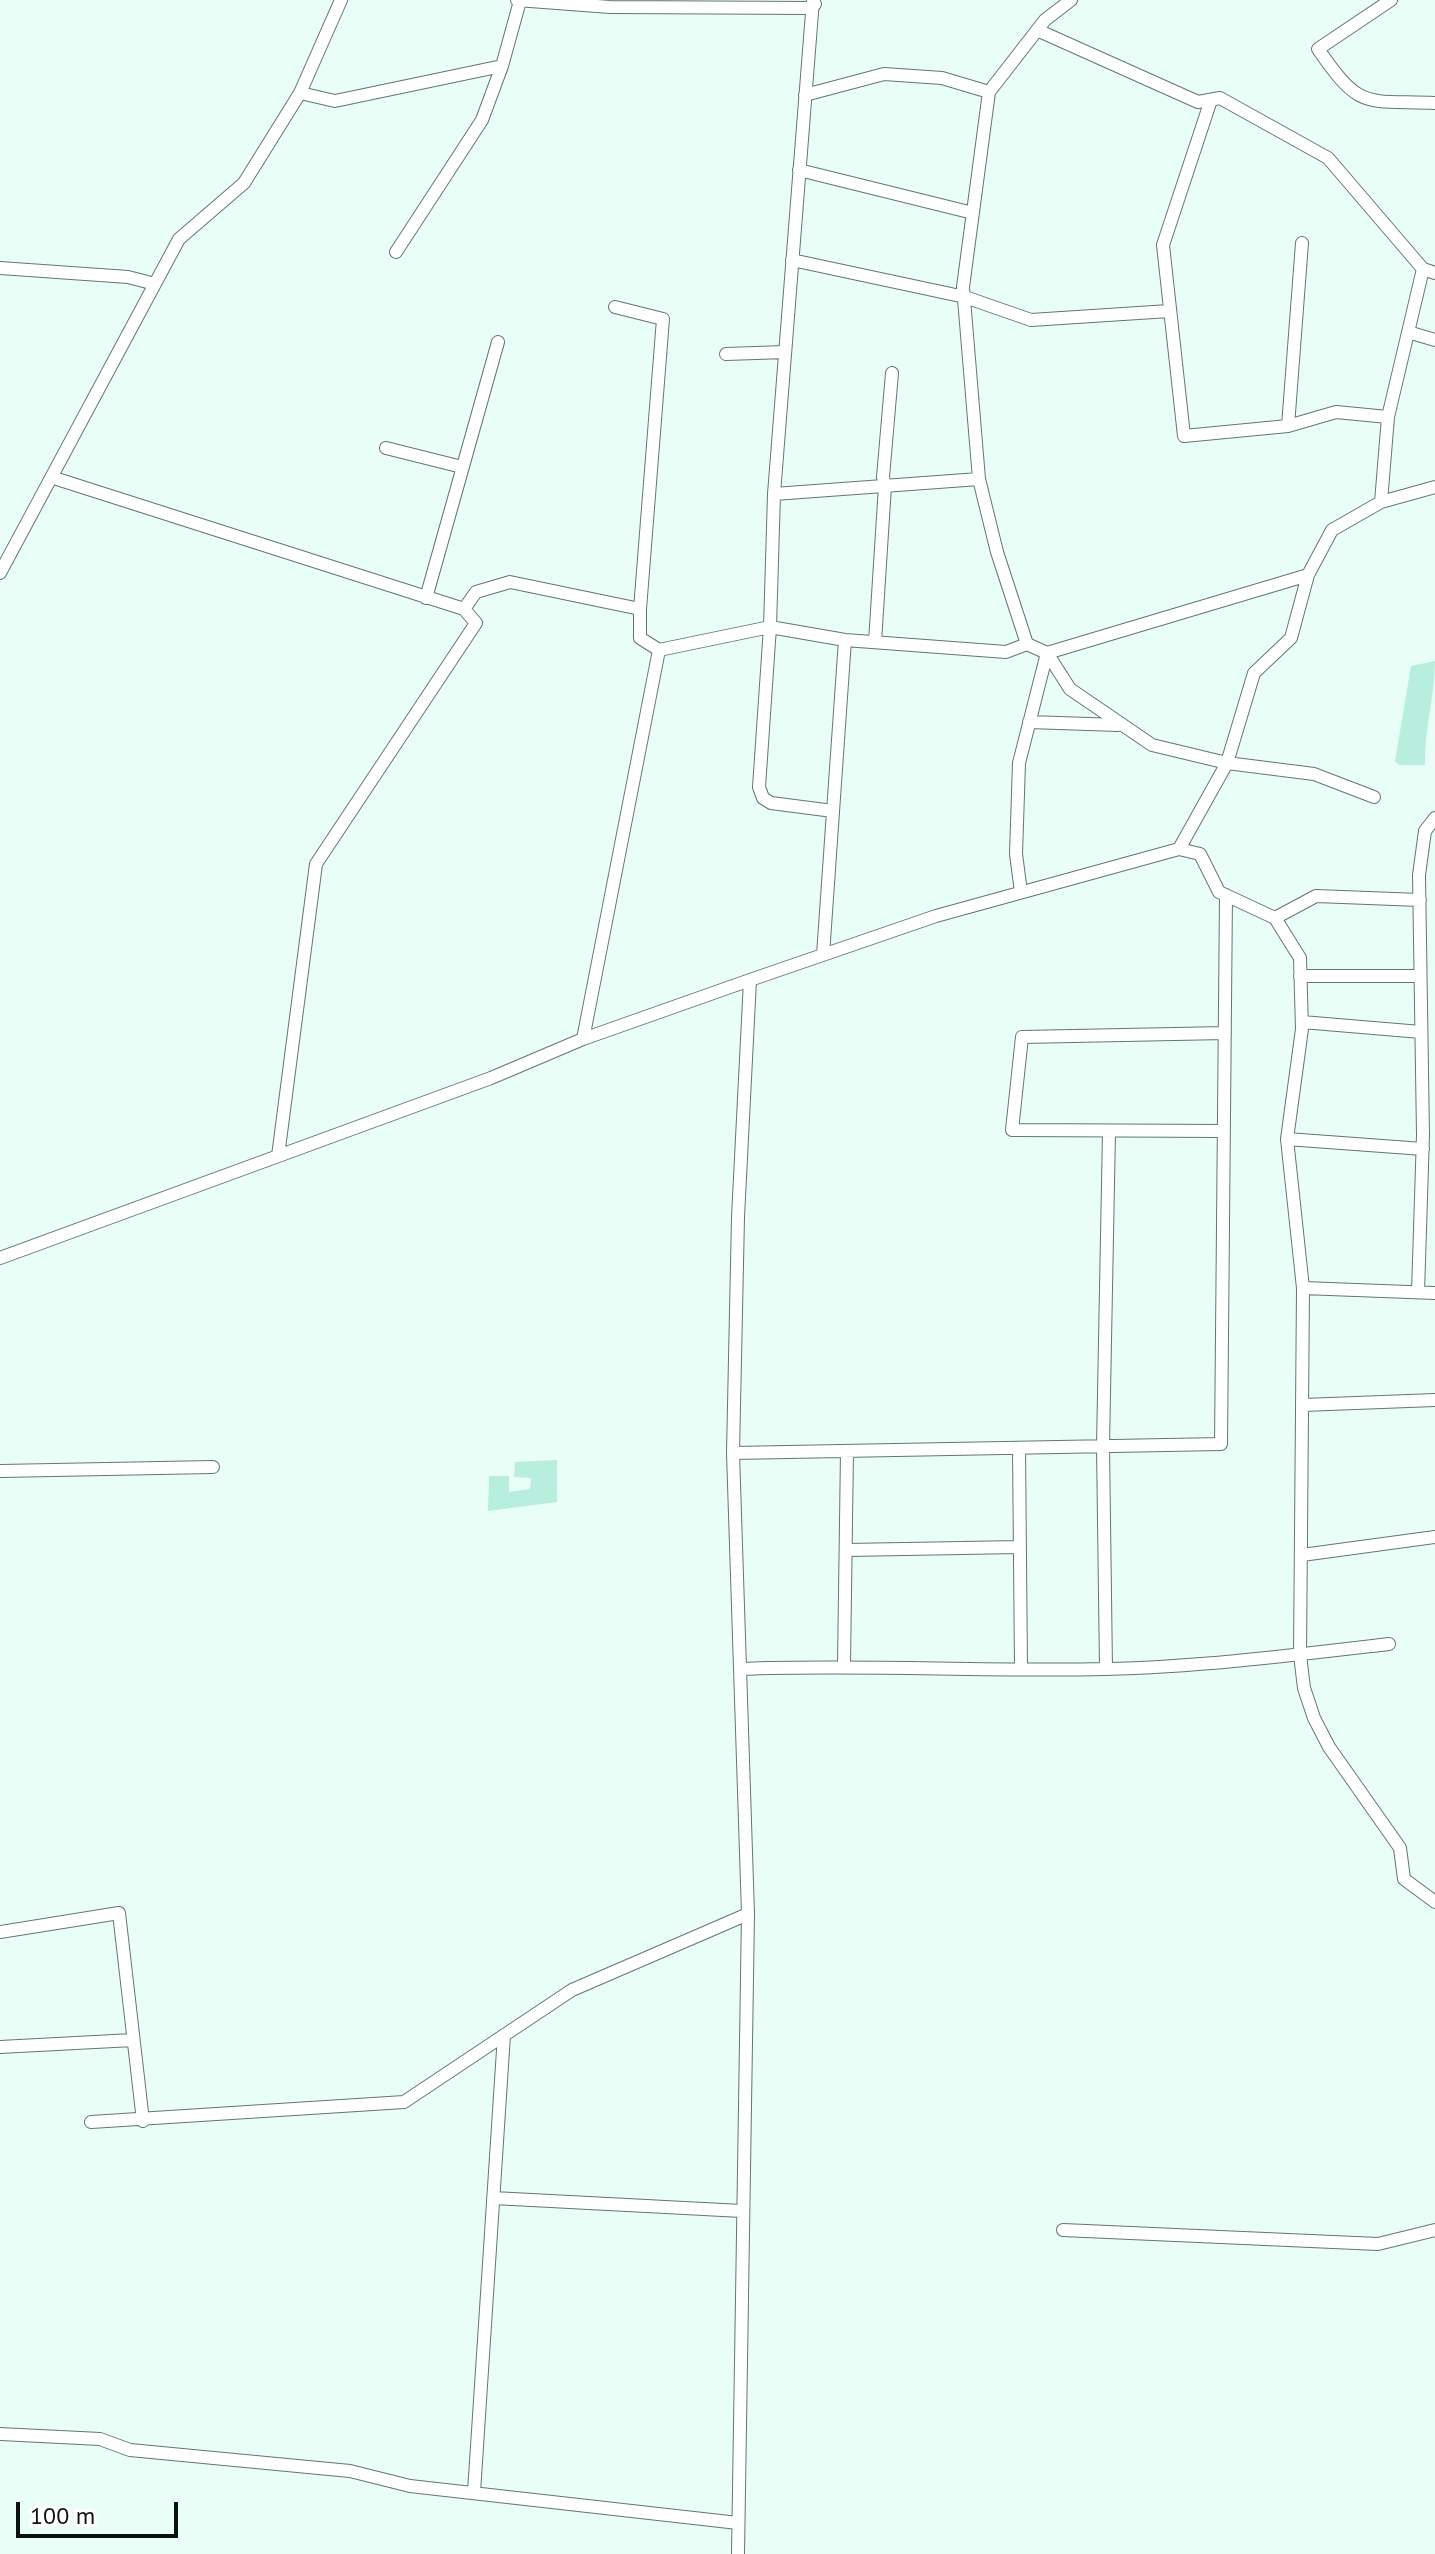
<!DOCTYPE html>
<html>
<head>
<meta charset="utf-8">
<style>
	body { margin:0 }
	#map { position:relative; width:1435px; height:2554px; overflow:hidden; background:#eafef8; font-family:"PT Sans",sans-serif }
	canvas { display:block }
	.scale { position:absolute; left:16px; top:2502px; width:162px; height:36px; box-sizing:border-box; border:4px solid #0c1210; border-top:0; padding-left:10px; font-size:24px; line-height:28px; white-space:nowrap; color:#0c1210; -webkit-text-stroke:6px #fff; paint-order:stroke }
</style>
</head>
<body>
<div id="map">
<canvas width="1435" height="2554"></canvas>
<div class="scale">100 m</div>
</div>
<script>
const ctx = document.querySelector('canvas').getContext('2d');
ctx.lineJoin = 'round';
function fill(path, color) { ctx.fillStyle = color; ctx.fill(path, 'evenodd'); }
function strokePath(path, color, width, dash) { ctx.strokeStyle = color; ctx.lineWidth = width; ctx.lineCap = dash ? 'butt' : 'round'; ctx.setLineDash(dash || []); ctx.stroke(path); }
fill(new Path2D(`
	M1435,661C1435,697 1424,729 1425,765H1399L1395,761L1411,666Z
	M557,1460V1502L488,1511L489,1476H509V1492L530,1489L531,1478L514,1477L515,1462Z`), '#b7eede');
const minor = new Path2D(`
	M517,0L610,7L812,8L815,4
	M1391,0L1318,49C1361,111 1364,100 1435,103
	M1037,30L1198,102L1220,98L1328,158L1423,269L1435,273
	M300,93L335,101L502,66L520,1
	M805,95L884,74L942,78L989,92
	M1211,100L1163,245L1184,436L1288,426L1336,412L1388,417
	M799,170L973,213
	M396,252L482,120L502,66
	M792,260L965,297L1031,320L1169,311
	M0,268L128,277L155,284
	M615,307L663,319L640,609V638L659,650
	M1408,332L1435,340
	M726,354L785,352
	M1288,426L1302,243
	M386,448L462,467
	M54,478L464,609L476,623L316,864L278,1156
	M979,479L997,552L1027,644L1047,653L1070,689L1152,745L1227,763L1314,774L1374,797
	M774,494L813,0
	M1381,502L1435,487
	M0,573L179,239L244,183L300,93L341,0
	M426,598L498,342
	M464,609L476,592L510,582L640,609
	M875,642L885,486L883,477L892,373
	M1029,722L1118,725
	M833,811L771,803L763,798L759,787L770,627L845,640L1006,652L1027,644
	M1179,849L1200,854L1219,892L1275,918L1300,958L1302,1029L1287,1139L1303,1288L1300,1655L1304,1688L1314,1718L1329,1747L1400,1848L1404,1879L1435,1902
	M1021,892L1016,854L1019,763L1047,653L1308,575
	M1275,918L1316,896L1420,900
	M823,955L845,640
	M1300,976H1420
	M1302,1022L1421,1032
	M583,1039L659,650L770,627L774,494L979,479L963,287L989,92L1045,20L1071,0
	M1224,1131L1012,1130L1022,1037L1225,1033
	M1287,1139L1423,1149
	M0,1258L491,1078L583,1039L750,980L936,916L1179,849L1227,763L1254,673L1291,638L1308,575L1332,530L1381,502L1388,417L1423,269
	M1303,1288L1435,1293
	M1418,1292L1423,1135L1419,875L1425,831L1435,818
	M1303,1405L1435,1400
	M1019,1448L1021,1668
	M733,1453L1221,1444L1226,895
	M0,1471L213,1467
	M847,1550L1019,1547
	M1302,1555L1435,1537
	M844,1664L847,1451
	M740,1669C862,1664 983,1672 1105,1669C1199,1667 1295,1655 1389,1644
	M1106,1669L1103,1446L1109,1131
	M0,1932L119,1913L143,2121
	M0,2047L133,2040
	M91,2122L404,2102L572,1990L748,1914
	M493,2198L742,2211
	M1063,2230L1378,2244L1435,2230
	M0,2434L100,2439L130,2450L350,2471L410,2486L738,2523
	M474,2492L504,2035
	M738,2554L748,1914L733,1453L738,1217L750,980`);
strokePath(minor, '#647570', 14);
strokePath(minor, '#fff', 12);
</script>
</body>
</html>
